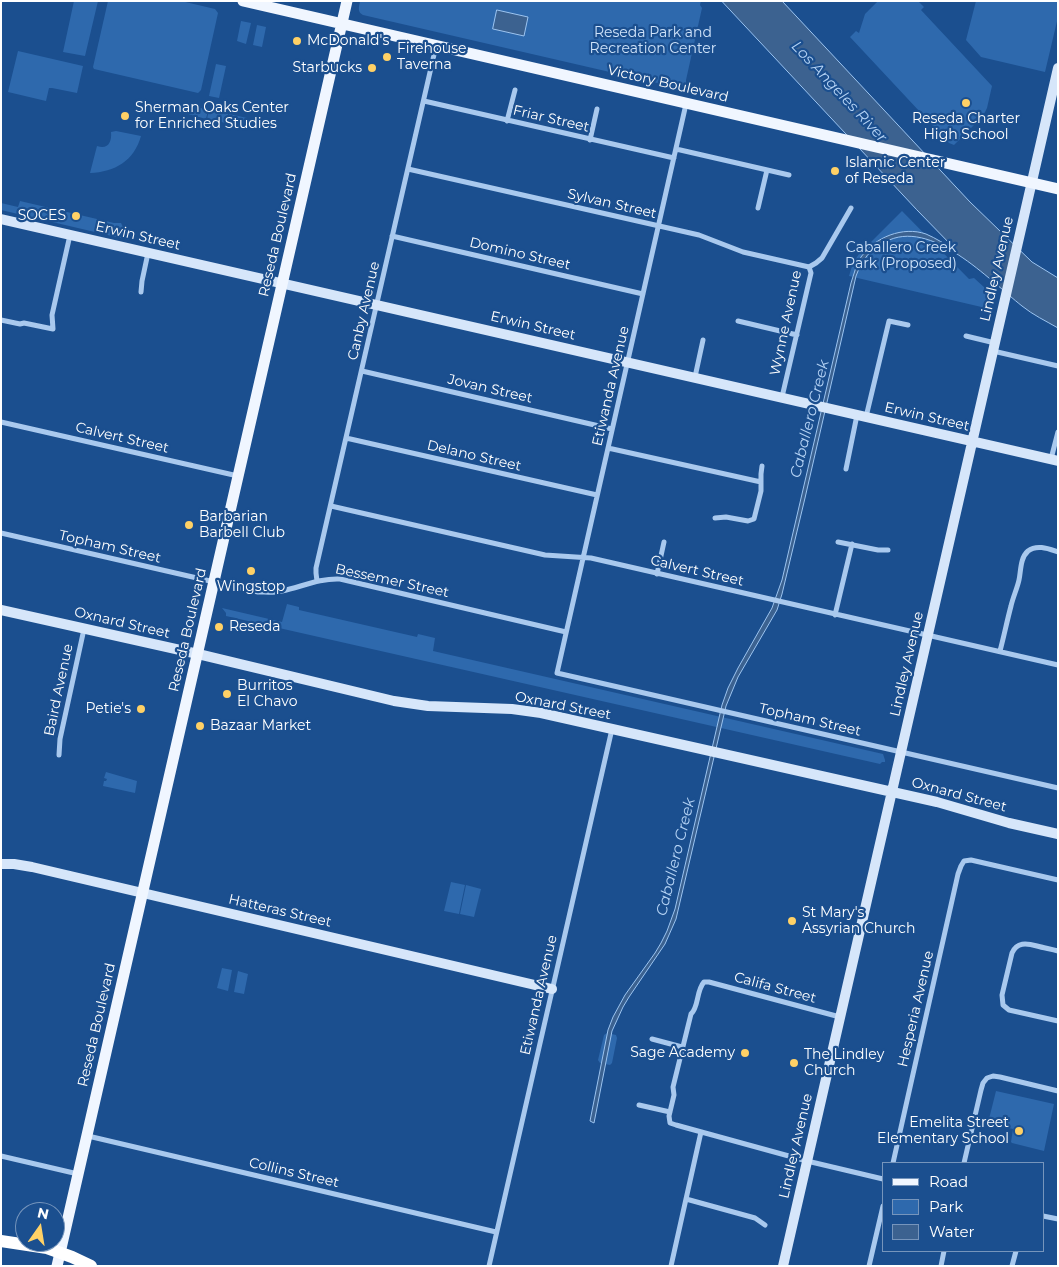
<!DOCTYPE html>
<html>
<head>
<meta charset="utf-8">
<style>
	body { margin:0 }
	#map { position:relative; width:1059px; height:1267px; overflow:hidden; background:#1b4f8f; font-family:Montserrat,sans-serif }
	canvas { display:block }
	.frame { position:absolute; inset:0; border:2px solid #fff; pointer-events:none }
	.legend { position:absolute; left:882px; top:1162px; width:162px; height:90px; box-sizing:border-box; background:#1b4f8f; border:1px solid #7695bc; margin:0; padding:6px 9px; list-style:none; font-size:15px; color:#fff }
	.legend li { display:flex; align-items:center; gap:10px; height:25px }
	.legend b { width:25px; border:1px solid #7695bc }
	.north { position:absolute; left:15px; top:1202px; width:50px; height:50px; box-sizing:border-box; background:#1b4f8f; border:1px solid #7695bc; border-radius:50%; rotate:13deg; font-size:14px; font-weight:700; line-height:20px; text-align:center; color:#fff }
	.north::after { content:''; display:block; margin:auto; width:18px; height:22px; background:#ffd166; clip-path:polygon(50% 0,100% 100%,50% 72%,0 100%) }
</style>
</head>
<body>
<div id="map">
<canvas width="1059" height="1267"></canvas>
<div class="frame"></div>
<ul class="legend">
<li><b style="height:6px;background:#f0f6ff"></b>Road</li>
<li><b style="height:14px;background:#2e69ad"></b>Park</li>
<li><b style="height:14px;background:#3c6290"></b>Water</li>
</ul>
<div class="north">N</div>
</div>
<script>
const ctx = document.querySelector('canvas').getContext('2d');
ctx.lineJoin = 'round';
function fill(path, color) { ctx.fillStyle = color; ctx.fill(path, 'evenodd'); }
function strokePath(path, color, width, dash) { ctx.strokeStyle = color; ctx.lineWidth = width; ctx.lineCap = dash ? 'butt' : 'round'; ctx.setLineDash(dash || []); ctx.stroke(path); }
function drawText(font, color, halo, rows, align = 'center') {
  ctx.font = font + ' Montserrat,sans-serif'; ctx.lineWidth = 4.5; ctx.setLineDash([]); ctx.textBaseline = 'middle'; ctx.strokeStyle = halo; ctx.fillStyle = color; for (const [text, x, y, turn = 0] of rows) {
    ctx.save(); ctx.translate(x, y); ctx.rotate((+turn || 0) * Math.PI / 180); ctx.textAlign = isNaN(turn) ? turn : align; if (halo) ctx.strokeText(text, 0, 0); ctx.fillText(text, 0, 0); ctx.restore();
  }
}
fill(new Path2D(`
	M74,1H98L85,56L63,52Z
	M108,1H181L215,9L218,13L201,90L198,93L94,69L93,67Z
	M360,1H701L700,5L702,8L686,80V84H684L682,87L679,88L363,15C357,12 359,7 360,1Z
	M878,1H918L924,7L921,10L992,86L987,108L983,116L954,145L949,143L850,37L856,31L859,33L865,14Z
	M976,1H1058V17L1045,72L981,57L966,40Z
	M241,21L251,23L246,44L237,41Z
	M257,25L266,27L262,47L253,45Z
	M18,51L83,66L77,93L52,88H49L46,101L8,92Z
	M216,64L226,66L219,98L209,96Z
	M190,105L208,110L206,119L188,114Z
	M209,110L228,114L226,123L207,119Z
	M229,114L247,118L245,127L227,123Z
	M116,131L141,136C134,161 115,172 90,173L97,146C108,150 112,142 111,132Z
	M20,201L114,223H121L129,240L1,210V203L18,207Z
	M902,211L969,279L974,278L996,298L990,309L849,276L853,263L859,254Z
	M287,604L299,607V610L417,637L418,634L435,638L433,651L883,754L885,760V762H882L880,764L226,616V613L222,608L282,622Z
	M106,772L137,781L135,793L103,786L104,781H106L107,779L104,778Z
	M451,882L465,885L459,914L444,911Z
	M466,885L481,889L474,917L460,914Z
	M222,968L232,970L228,991L217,988Z
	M238,971L248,974L244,994L234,992Z
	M607,1033L616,1035L617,1038L612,1063L610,1065L600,1063L598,1060L604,1035Z
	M996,1091L1054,1104L1044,1151L1012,1143L1011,1142L1013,1129L988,1123Z`), '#2e69ad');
const water = new Path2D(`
	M722,1H782L970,202L1032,262L1058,278V328C1046,321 1033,315 1022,306C989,280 931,217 885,242C870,249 862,260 856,276L805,498L782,594L777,610L738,677L726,706L676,919L665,944L629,997L623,1007L612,1031L594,1123L590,1121L608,1030L613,1017L625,995L655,953L661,943L667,931L675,909L722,705L728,688L738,668L772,608L782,580L851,283C854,274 856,265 861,257C875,237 903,226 926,234C936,238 945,245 954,248L917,210Z
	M497,10L528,17L524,36L493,29Z`);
fill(water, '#3c6290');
strokePath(water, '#9cc4f0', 1);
strokePath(new Path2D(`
	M424,101L674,158
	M686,104L557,673L1058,788
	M507,121L515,90
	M590,140L597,109
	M676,149L789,175
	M408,169L699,235L743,252L809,267
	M758,208L767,170
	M392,236L643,294
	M809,267L816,263L822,258L851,208
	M141,292L142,281L148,253
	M1,320L20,324L24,323L53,329L52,315L70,235
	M738,321L797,335
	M966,336L995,343
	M993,351L1058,366
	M362,371L612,429
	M695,377L703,340
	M782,397L811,273L809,267
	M866,417L889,321L908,325
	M1,422L238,476
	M346,438L597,495
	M608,448L761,482
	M1051,459L1058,432
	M846,469L857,415
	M331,506L545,555L591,558L1058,665
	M715,518L726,517L748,521L754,519L761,491V474L762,466
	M1,533L258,592C266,592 274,593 282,591C301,587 320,578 340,579L566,632
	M838,542L878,550H888
	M657,574L664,542
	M317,581L316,573V568L436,46
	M835,615L852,544
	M1000,651C1004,636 1007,621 1011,606C1013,597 1017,589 1019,580C1021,571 1020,558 1028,551C1037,544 1049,549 1058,552
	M59,755L60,739L84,629
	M1058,951C1051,949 1044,948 1037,946C1026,943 1017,942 1012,953L1002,995L1003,1005L1009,1010L1058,1021
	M840,1017L709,982H704C696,991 699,1007 691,1014L673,1087L674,1095L669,1116L670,1123L676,1125L807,1161L883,1179
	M652,1039L682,1047
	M639,1105L670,1112
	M88,1136L496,1232
	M1,1156L78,1174
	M893,1163L958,874L961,866L964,861L971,860L984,863L1058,880
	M964,1163L981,1090L983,1083L987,1078L993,1076L1000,1077L1058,1091
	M686,1199L755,1218L765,1225
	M1043,1216L1058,1219
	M489,1266L612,729
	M671,1266L701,1132
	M869,1266L883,1206
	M941,1266L944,1251
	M1012,1266L1016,1251`), '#a9c9ee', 5);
strokePath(new Path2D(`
	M1,219L1058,461
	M1,610L198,654L394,701L428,706L512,709L541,713L937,802L1009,823L1058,834
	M1,864H14L32,867L552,989
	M783,1266L1058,68`), '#d6e6fa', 10);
strokePath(new Path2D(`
	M243,1L1058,189
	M57,1266L347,1`), '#f0f6ff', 11);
strokePath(new Path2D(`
	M1,1241L47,1248L72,1257L91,1266`), '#fff', 12);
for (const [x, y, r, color] of [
	[297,41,5,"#ffd166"],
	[387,57,5,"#ffd166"],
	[372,68,5,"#ffd166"],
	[966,103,5,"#ffd166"],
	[125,116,5,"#ffd166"],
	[835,171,5,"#ffd166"],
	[76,216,5,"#ffd166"],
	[189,525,5,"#ffd166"],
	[251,571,5,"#ffd166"],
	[219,627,5,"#ffd166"],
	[227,694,5,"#ffd166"],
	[141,709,5,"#ffd166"],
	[200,726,5,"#ffd166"],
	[792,921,5,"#ffd166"],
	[745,1053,5,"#ffd166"],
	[794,1063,5,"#ffd166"],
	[1019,1131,5,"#ffd166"]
]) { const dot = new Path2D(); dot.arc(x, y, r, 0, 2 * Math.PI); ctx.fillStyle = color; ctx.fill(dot); strokePath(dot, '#1b4f8f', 2); }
drawText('14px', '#cfe3fa', '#1b4f8f', [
	["Reseda Park and",653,33],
	["Recreation Center",653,49],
	["Caballero Creek",901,248],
	["Park (Proposed)",901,264]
]);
drawText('14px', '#fff', '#1b4f8f', [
	["McDonald's",307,41],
	["Firehouse",397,49],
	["Taverna",397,65],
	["Starbucks",362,68,"right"],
	["Sherman Oaks Center",135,108],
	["for Enriched Studies",135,124],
	["Reseda Charter",966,119,"center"],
	["High School",966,135,"center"],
	["Islamic Center",845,163],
	["of Reseda",845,179],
	["SOCES",66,216,"right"],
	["Barbarian",199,517],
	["Barbell Club",199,533],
	["Wingstop",251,587,"center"],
	["Reseda",229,627],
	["Burritos",237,686],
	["El Chavo",237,702],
	["Petie's",131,709,"right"],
	["Bazaar Market",210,726],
	["St Mary's",802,913],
	["Assyrian Church",802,929],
	["Sage Academy",735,1053,"right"],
	["The Lindley",804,1055],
	["Church",804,1071],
	["Emelita Street",1009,1123,"right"],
	["Elementary School",1009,1139,"right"]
], 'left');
drawText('14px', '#fff', '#1b4f8f', [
	["Victory Boulevard",668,84,13],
	["Friar Street",551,119,13],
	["Sylvan Street",612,204,13],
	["Reseda Boulevard",278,235,-77],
	["Erwin Street",138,236,13],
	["Domino Street",520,254,13],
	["Lindley Avenue",997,269,-77],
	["Canby Avenue",364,311,-77],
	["Wynne Avenue",786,323,-78],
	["Erwin Street",533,326,13],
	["Etiwanda Avenue",611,386,-77],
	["Jovan Street",490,389,13],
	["Erwin Street",927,417,13],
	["Calvert Street",122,438,13],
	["Delano Street",474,456,13],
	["Topham Street",110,547,13],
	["Calvert Street",697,571,13],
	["Bessemer Street",392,581,12],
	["Oxnard Street",122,623,13],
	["Reseda Boulevard",188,630,-77],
	["Lindley Avenue",907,664,-77],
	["Baird Avenue",59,690,-78],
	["Oxnard Street",563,706,11],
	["Topham Street",810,720,13],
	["Oxnard Street",959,795,15],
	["Hatteras Street",280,911,13],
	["Califa Street",775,988,15],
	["Etiwanda Avenue",539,995,-77],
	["Hesperia Avenue",916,1009,-77],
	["Reseda Boulevard",97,1025,-77],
	["Lindley Avenue",796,1146,-77],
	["Collins Street",294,1173,13]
]);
drawText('italic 15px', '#b5d3f5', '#1b4f8f', [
	["Los Angeles River",839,92,47],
	["Caballero Creek",810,419,-76],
	["Caballero Creek",676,857,-76]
]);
</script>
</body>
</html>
